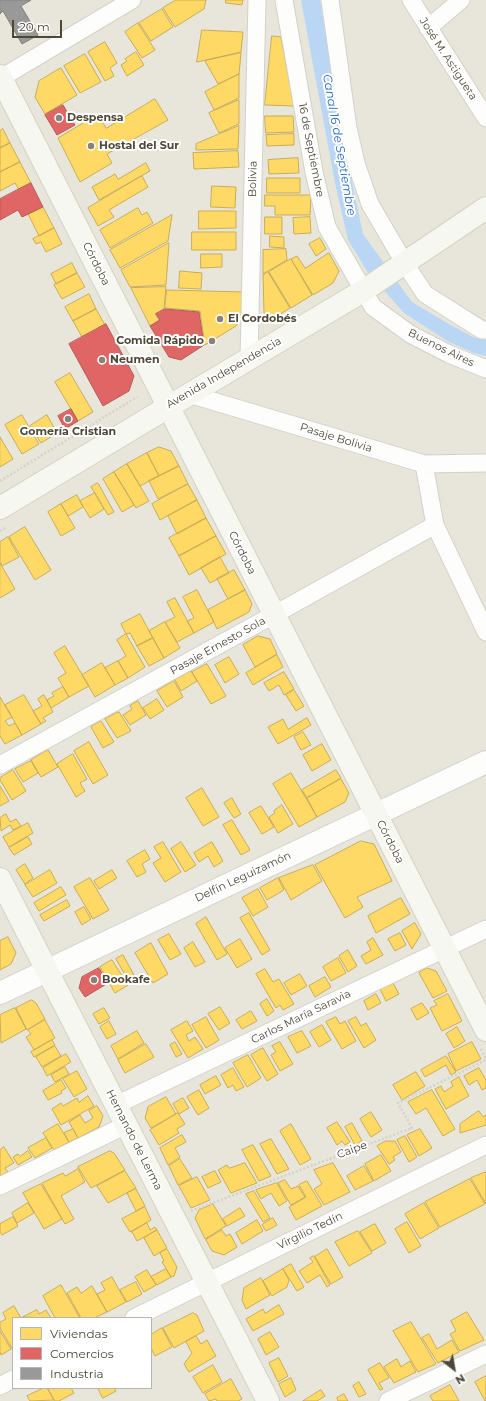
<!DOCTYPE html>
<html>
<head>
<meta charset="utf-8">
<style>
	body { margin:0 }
	#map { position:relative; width:486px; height:1401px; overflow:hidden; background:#f4f3ed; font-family:Montserrat,sans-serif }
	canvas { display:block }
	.legend { position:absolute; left:12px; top:1317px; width:140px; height:72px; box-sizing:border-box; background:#fff; border:1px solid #b7b5af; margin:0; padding:5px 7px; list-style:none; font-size:12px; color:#4c4737 }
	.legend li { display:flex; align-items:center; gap:8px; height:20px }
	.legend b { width:20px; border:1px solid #b7b5af }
	.north { position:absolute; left:434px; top:1349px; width:40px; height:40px; -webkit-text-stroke:3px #fff; paint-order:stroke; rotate:149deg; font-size:11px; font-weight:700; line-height:16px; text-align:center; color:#4c4737 }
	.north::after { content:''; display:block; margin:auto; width:14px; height:18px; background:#4c4737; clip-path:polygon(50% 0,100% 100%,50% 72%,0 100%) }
	.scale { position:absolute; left:12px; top:20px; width:50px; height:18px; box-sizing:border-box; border:2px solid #4c4737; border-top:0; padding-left:5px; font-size:12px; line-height:14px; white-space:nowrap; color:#4c4737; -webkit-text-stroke:3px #fff; paint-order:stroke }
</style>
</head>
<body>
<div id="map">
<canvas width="486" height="1401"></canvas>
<ul class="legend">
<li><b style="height:11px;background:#ffd966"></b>Viviendas</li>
<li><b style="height:11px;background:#e06666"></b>Comercios</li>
<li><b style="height:11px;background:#999"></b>Industria</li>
</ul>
<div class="north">N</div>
<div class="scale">20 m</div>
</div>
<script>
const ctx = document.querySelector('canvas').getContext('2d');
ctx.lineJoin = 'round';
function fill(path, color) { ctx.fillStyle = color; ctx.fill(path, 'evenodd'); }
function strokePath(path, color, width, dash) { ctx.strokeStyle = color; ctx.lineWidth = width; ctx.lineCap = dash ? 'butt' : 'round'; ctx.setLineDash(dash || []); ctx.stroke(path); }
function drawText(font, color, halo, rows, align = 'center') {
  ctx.font = font + ' Montserrat,sans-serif'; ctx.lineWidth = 4; ctx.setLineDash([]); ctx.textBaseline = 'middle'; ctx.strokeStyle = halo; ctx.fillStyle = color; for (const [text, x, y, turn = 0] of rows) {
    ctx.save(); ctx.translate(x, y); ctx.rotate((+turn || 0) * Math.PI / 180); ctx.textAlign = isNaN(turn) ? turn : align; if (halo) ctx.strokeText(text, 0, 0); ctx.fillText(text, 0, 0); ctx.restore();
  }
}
fill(new Path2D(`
	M0,0H486V1401H0ZM13,1318H151V1388H13Z`), '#e8e6da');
fill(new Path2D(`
	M301,0H320L342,135L363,234L412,302L447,323L473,337L486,340V356L474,353L449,342L404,313L367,271L348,240L335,183Z`), '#bad6f5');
const homes = new Path2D(`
	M176,0H206L204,9L175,27L163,8Z
	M226,0H243L242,5L226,3Z
	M162,9L173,27L151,41L139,23Z
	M138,23L155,50L142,58L125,32Z
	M202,30L243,32L241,52L197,62Z
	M272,36L281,37L294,106L265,105Z
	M105,42L117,63L110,68L114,76L105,81L88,52Z
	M136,52L144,65L127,76L121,65L127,61L125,59Z
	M241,53L239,74L218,84L205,61Z
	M85,54L101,82L80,93L64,66Z
	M61,68L77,95L45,114L35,97L39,81Z
	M239,74V98L214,110L205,92Z
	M155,99L168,120L107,154L112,163L80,182L58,138L98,114L106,128Z
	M239,100V124L219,133L209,113Z
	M265,116H293L294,132L266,133Z
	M239,126L238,149L196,150V144Z
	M3,129L10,143L0,148V131Z
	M294,134V145L267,146L266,135Z
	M10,143L20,162L0,172V148Z
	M238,151L239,167L194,169L193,153Z
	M298,158L299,173L269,174L268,160Z
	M20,162L31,183L19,190L15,183L0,191V172Z
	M146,163L150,171L99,200L92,187L115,174L118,179Z
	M142,176L148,187L109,210L114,217L98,226L88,208Z
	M267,178H300V193H267Z
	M212,186L236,187L235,208L211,207Z
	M265,195H311L310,215H275V206H265Z
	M43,207L54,228L39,236L28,214Z
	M138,208L142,215L147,212L153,223L110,248L100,230Z
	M199,211H236V228L199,229Z
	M172,215L168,241L120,268L110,250Z
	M265,217H282V234H265Z
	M310,217L311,233L294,234L293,218Z
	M54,228L62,244L46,252L41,242L36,244L33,239Z
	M192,232H236V250H192Z
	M270,236L284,237V248L270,247Z
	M320,238L326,249L316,256L309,244Z
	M169,243L166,285L130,287L121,270Z
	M286,249L287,260L263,274V250Z
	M329,253L339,271L333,283L313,295L291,259L297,256L305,268Z
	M201,254H222V267L201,268Z
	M291,259L312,295L291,308L269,272Z
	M72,263L77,273L56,284L51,274Z
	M180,271L202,273L201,289L179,288Z
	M268,272L290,308L274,318L264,313L263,275Z
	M77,273L85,287L62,299L54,285Z
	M166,287L164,309L155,314L159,320L150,326L131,288Z
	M167,290L244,292V313L236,326L205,345L200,311L165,308Z
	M89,294L96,309L73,321L65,307Z
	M96,309L105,325L82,337L73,321Z
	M70,373L93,412L78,421L55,382Z
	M22,415L39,444L22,454L5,425Z
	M47,415L57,433L41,443L30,426Z
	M0,437L13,459L0,467Z
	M159,447L171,451L179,466L159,476L147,453Z
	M147,453L159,476L140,486L127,464Z
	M127,464L149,501L136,508L114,472Z
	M179,466L188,484L158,499L149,481Z
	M114,472L134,505L122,512L103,479Z
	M98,483L114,512L108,515L91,487Z
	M188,484L197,500L160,520L152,504Z
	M95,493L104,509L90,518L80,501Z
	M77,495L83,507L68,516L61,504Z
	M197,500L206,518L177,534L168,516Z
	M61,504L75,528L61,536L48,512Z
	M206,518L216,536L179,556L169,538Z
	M25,527L51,570L35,580L9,537Z
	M216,536L226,554L189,575L179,556Z
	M8,537L19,557L2,566L0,562V542Z
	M220,557L229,573L210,583L201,568Z
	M0,563L15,589L0,598Z
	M234,570L245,590L228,599L217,579Z
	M197,590L214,622L194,633L187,621L194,618L183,597Z
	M245,590L252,604L249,612L217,629L208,610Z
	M175,598L194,633L177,642L165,622L175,617L167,602Z
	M140,614L153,638L137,646L130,633L126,634L121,624Z
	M165,622L180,648L164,658L149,631Z
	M126,634L145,667L128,678L118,661L126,656L117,640Z
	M258,636L270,639L277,654L255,667L243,645Z
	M153,638L164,658L149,666L137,646Z
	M65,646L89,686L69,697L58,678L66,673L54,653Z
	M277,655L283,667L253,685L246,673Z
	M229,657L239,674L225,683L215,665Z
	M118,661L128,678L115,685L105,668Z
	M102,663L115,685L95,697L82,675Z
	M207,664L226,696L211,704L192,672Z
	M191,671L197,681L181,691L175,680Z
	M284,672L294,689L284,695L279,685L269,691L264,683Z
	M174,681L183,697L167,707L157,691Z
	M63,687L69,697L51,708L47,700L54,696L52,693Z
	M294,690L304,706L296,711L286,695Z
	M24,695L41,724L22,735L5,705Z
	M44,695L53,712L43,718L46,721L41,724L33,711L42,706L38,699Z
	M0,697L12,717L5,721L9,726L15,723L22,735L5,744L0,736Z
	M157,699L164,710L150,719L143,708Z
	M138,701L146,715L130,725L123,715L132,709L130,706Z
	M119,712L131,731L117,738L105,719Z
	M307,718L311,725L278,744L268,727L283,719L288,729Z
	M101,721L114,742L103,748L91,727Z
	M303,732L311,745L301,750L294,737Z
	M89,742L108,775L93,784L74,751Z
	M322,744L331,760L312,771L303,755Z
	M48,750L58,767L41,777L31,760Z
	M73,754L87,779L80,783L85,791L76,797L57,764Z
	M31,761L38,773L23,782L15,769Z
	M13,770L26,791L12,800L0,780V778Z
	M336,770L341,778L307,798L302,790Z
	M291,773L317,817L299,827L273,784Z
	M341,779L349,793L345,802L317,817L307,798Z
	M0,786L9,801L0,806Z
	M202,788L219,817L203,826L186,798Z
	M232,798L241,814L234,818L224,803Z
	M282,805L293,824L278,833L269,817L275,813L274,811Z
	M261,806L274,827L262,834L249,813Z
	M6,814L10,822L16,819L21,826L13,830L10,825L1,831L0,818Z
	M232,820L250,850L241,855L223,825Z
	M28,823L33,833L9,847L3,837Z
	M28,837L32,844L14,855L9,848Z
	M361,841L374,844L392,881L357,897L363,907L345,918L315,865Z
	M163,842L181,872L165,882L153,863L161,858L154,847Z
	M181,842L196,865L185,872L171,849Z
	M212,842L223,861L214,867L208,856L199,862L194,853Z
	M145,850L150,859L142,864L146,872L137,877L127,861Z
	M25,864L33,878L25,884L16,870Z
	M313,865L322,881L291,900L279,878Z
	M50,870L57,883L33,897L25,885Z
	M112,870L117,878L99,889L94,881Z
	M90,878L109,910L93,919L74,887Z
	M278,878L284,890L267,900L260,888Z
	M61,887L66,895L39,911L34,903Z
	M258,889L268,907L253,916L242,898Z
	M401,898L410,914L376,933L368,916Z
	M67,900L70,906L44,921L40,915Z
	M84,907L91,919L82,925L75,912Z
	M249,913L270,950L262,955L240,918Z
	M206,917L227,954L217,960L196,924Z
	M415,923L421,934L412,949L402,931Z
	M400,933L406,945L395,951L388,939Z
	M169,934L181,954L170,960L158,940Z
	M8,937L16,953L11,964L0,970V941Z
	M373,938L383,955L366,964L361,956L371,950L367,942Z
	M240,939L252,959L237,968L225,948Z
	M193,942L205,962L195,967L184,948Z
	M151,943L168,974L153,983L135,953Z
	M348,950L357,966L348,972L339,956Z
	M123,955L134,975L127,978L116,959Z
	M338,958L346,973L331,981L323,967Z
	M112,960L128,985L115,993L100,967Z
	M427,968L436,971L447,991L433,998L419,973Z
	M265,969L273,982L279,979L294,1004L283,1010L280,1005L276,1008L256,974Z
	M300,974L307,986L291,995L284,983Z
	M325,977L331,987L315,997L309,986Z
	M393,983L399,994L386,1001L380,989Z
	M376,994L381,1003L368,1010L364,1001Z
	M448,994L462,1021L442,1031L430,1008L437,1005L434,1001Z
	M267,999L274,1011L267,1016L260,1004Z
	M32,1000L36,1003L45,1019L27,1030L16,1008Z
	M422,1003L429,1013L417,1020L411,1009Z
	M220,1007L230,1023L219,1030L208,1014Z
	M15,1008L26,1029L1,1043L0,1015Z
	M104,1008L110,1018L99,1024L93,1014Z
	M251,1011L257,1021L242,1029L236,1020Z
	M206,1017L219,1040L206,1048L192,1025Z
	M336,1017L340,1024L345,1021L356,1041L342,1049L326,1022Z
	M356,1017L361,1026L366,1023L376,1040L364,1048L348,1021Z
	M45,1020L55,1038L34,1050L26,1037L31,1034L28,1030Z
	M109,1021L116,1034L107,1039L100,1027Z
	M187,1021L193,1031L186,1035L189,1041L195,1037L203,1049L188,1058L171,1030Z
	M322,1025L331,1040L319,1047L310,1032Z
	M457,1027L465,1041L454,1048L446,1034Z
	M137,1031L144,1043L118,1059L111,1046Z
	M302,1031L311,1046L297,1053L288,1037Z
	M52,1040L55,1045L34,1057L31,1052Z
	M175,1042L182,1054L176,1057L170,1045Z
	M280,1042L293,1064L280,1071L271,1055L276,1052L272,1046Z
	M472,1042L481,1059L456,1071L448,1054Z
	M146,1044L154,1057L125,1073L118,1060Z
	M55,1046L61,1056L42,1067L36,1057Z
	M263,1048L278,1074L267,1081L251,1055Z
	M66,1054L71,1062L47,1076L43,1068Z
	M248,1055L261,1078L247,1087L233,1063Z
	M446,1056L456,1072L451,1075L446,1065L425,1077L421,1070Z
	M65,1067L69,1074L55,1082L51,1075Z
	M233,1068L244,1087L236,1091L233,1085L228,1088L221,1075Z
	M479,1068L486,1080V1088L482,1090L477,1080L469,1085L464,1076Z
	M77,1071L87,1089L74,1097L63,1079Z
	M416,1072L425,1086L402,1100L393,1085Z
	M216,1076L221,1085L205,1094L200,1085Z
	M459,1077L469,1096L446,1109L435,1089L441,1086L444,1092L453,1086L451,1082Z
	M61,1080L66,1088L61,1091L62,1093L48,1100L43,1091Z
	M199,1090L209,1108L198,1115L187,1097Z
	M432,1090L455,1129L443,1136L426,1108L416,1114L408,1102Z
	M88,1096L94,1106L61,1125L52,1109L61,1103L63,1106L77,1098L79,1102Z
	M166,1097L176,1114L151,1128L145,1118L148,1107Z
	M183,1098L189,1108L179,1114L173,1104Z
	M97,1106L103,1116L99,1127L78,1138L69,1122L80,1115L85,1123L93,1118L89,1111Z
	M479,1111L483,1117L486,1115V1125L460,1133V1124Z
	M371,1112L382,1130L371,1137L360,1119Z
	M178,1113L185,1124L177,1129L179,1133L159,1145L150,1130Z
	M337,1122L350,1142L345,1145L342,1141L337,1145L327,1128Z
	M352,1123L362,1141L355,1145L345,1127Z
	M58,1124L69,1142L54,1150L43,1133Z
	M291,1124L311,1159L300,1165L280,1131Z
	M73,1129L78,1138L69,1142L64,1133Z
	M420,1129L432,1148L419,1156L407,1135Z
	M182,1135L186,1142L175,1148L180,1157L168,1165L160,1148Z
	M405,1136L417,1157L409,1162L397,1140Z
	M46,1138L52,1148L35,1158L28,1148Z
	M271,1139L289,1169L277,1174L260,1144Z
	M386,1141H395L401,1152L393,1157L395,1160L389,1164L377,1146Z
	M253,1145L271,1176L259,1181L242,1150Z
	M4,1147L14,1163L5,1168L8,1172L0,1176V1150Z
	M28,1151L32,1157L18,1165L13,1157L18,1154L20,1156Z
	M110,1151L114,1153L125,1170L91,1188L78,1167Z
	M381,1155L391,1171L374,1181L365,1164Z
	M180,1159L192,1178L178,1185L169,1166Z
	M245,1163L257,1183L231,1193L218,1170L227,1165L229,1168Z
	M333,1163L350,1192L324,1205L314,1189L322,1184L314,1170Z
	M364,1166L373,1181L355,1190L347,1176Z
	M78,1169L85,1182L61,1196L74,1219L65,1224L42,1183L63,1173L65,1176Z
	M125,1171L136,1188L108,1203L97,1186Z
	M215,1171L221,1182L208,1188L202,1177Z
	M486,1172V1204L471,1178Z
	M197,1177L210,1200L191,1208L179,1186Z
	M470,1179L485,1204L440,1227L425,1202Z
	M285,1180L291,1189L298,1186L305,1197L291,1205L278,1183Z
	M307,1181L322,1206L296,1220L289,1207L306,1197L299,1185Z
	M277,1183L287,1201L279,1206L271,1193L261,1199L256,1190Z
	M41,1184L62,1219L44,1229L23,1193Z
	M136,1189L145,1206L136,1211L127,1193Z
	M254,1191L270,1218L263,1222L246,1194Z
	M28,1203L34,1213L17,1223L12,1213Z
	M424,1203L439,1228L420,1239L405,1214Z
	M213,1204L226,1226L205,1239L195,1218L199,1210Z
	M145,1207L151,1220L130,1232L122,1219Z
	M240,1208L245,1216L227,1226L223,1219Z
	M13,1217L18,1226L2,1235L0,1232V1224Z
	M273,1218L277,1225L266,1231L262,1225Z
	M257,1220L263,1231L242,1244L236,1233Z
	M407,1222L421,1246L409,1253L395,1229Z
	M147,1223L150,1230L155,1227L157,1230L137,1241L132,1232Z
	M375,1224L386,1243L372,1251L360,1232Z
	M157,1230L167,1248L154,1256L144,1238Z
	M222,1230L226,1236L230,1234L237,1247L224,1255L212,1251L206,1240Z
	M358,1231L372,1253L349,1266L335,1242Z
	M167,1249L177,1267L174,1276L171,1277L162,1262L164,1261L160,1253Z
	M327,1249L343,1277L331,1284L315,1257Z
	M314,1256L330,1285L327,1287L320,1275L307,1283L299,1271L313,1262L310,1258Z
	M291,1264L304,1287L297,1291L283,1269Z
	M166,1269L171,1277L157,1285L151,1277Z
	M283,1269L289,1280L287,1287L272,1296L263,1281Z
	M147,1270L156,1285L144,1292L135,1277Z
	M112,1277L126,1302L107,1312L97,1294L105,1290L101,1283Z
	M261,1278L270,1295L246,1309L242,1300L244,1288Z
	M136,1282L142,1294L127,1302L120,1290Z
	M61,1285L80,1318H55L43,1296Z
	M92,1286L107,1312L94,1318H81L67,1293L77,1287L81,1293Z
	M279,1305L284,1314L253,1331L246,1319L263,1309L265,1313Z
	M14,1306L21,1318H13V1350L0,1328V1322L6,1319L3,1313Z
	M37,1310L39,1314L46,1310L51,1318L23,1317Z
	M467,1312L484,1340L460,1351L450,1334L456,1331L451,1321Z
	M193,1313L197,1315L204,1331L174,1348L163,1328Z
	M411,1322L436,1364L418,1372L393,1331Z
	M162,1328L172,1347L155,1356L151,1348V1335Z
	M0,1331L11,1349L1,1355L0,1352Z
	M270,1332L279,1347L266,1355L258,1339Z
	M429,1334L437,1349L452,1340L459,1352L438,1363L422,1338Z
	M196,1336L201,1344L207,1340L216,1356L189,1372L184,1364L192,1353L186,1342Z
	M279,1358L288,1376L278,1382L269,1363Z
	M397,1359L401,1367L410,1361L416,1372L394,1383L384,1367Z
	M380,1363L389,1378L379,1383L383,1389L380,1390L368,1370Z
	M213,1365L222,1382L203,1393L193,1377Z
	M486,1376V1401H485L475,1382Z
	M291,1378L296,1390L285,1397L279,1384Z
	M231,1379L242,1399L238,1401H217L216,1399L209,1401L205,1394Z
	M359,1382L366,1394L359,1397L353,1386Z
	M450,1385L459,1401H433L430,1396Z
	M44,1388H47L54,1400L30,1401L27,1396Z
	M48,1388H71L74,1393L59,1401H55Z
	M98,1388H114L116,1391L103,1398Z
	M321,1390L325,1396L317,1401H303Z
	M344,1394L348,1401H338L337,1398Z`);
fill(homes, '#ffd966');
strokePath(homes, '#c9ad58', 1);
const shops = new Path2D(`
	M63,105L75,125L57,135L45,115Z
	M31,183L43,207L22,217L18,210L0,220V199Z
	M165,309L199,312L204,345L181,360L169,357L150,326L160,320L156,314Z
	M106,324L134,376L129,391L103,406L69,344Z
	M71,409L78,421L65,429L58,416Z
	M99,968L108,983L85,997L79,988L82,977Z`);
fill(shops, '#e06666');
strokePath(shops, '#b45d58', 1);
const industry = new Path2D(`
	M0,0H31L21,6L38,35L22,44L3,11L0,14Z`);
fill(industry, '#999');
strokePath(industry, '#82807c', 1);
const minor = new Path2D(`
	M284,0L314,172L327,227L373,307L410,334L449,354L486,369
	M330,0L348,128L356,163L370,204L405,264L425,294L482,330H486
	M411,0L486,118
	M428,28L461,0
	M1,78L132,0
	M249,359L257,0
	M189,394L424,464L486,463
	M424,464L435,525L486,632
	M0,765L286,608L435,525
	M116,1105L486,929
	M0,1186L126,1125
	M134,1318L486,1145
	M0,1386L13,1379
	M388,1401L486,1354`);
const tertiary = new Path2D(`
	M0,993L486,762`);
const secondary = new Path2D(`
	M0,76L486,1030
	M0,508L168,407L363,291L486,208
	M0,879L268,1401`);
strokePath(minor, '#d2d1ca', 19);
strokePath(tertiary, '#d2d1ca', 24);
strokePath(secondary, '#d4d2c3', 24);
strokePath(new Path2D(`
	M0,481L137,397
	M0,531L7,527
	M481,1049L486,1059
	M191,1211L412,1128L398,1103L486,1060`), '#d4d3cb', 2.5, [2, 2]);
strokePath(minor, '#fdfdfc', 17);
strokePath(tertiary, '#fdfdfc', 22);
strokePath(secondary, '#f7f7f1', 22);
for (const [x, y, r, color] of [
	[59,118,4,"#878377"],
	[91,146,4,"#878377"],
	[220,319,4,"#878377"],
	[212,341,4,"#878377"],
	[102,360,4,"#878377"],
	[68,419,4,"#878377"],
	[94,980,4,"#878377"]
]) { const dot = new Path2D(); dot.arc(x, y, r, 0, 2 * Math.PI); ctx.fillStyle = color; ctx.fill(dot); strokePath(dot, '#fff', 1.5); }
drawText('11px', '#4c4737', '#fff', [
	["José M. Astigueta",448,59,57],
	["16 de Septiembre",311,150,79],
	["Bolivia",253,179,-89],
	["Córdoba",96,264,63],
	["Buenos Aires",441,348,26],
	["Avenida Independencia",224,373,-30],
	["Pasaje Bolivia",336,438,17],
	["Córdoba",242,553,63],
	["Pasaje Ernesto Sola",218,646,-29],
	["Córdoba",390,842,63],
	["Delfín Leguizamón",243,877,-25],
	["Carlos María Saravia",301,1017,-26],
	["Hernando de Lerma",134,1140,63],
	["Caipe",352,1150,-20],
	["Virgilio Tedín",310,1231,-26]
]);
drawText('bold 11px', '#4c4737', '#fff', [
	["Despensa",67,118],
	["Hostal del Sur",99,146],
	["El Cordobés",228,319],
	["Comida Rápido",204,341,"right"],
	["Neumen",110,360],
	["Gomería Cristian",68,432,"center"],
	["Bookafe",102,980]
], 'left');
drawText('italic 12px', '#2269c6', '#fff', [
	["Canal 16 de Septiembre",339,145,80]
]);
</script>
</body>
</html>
